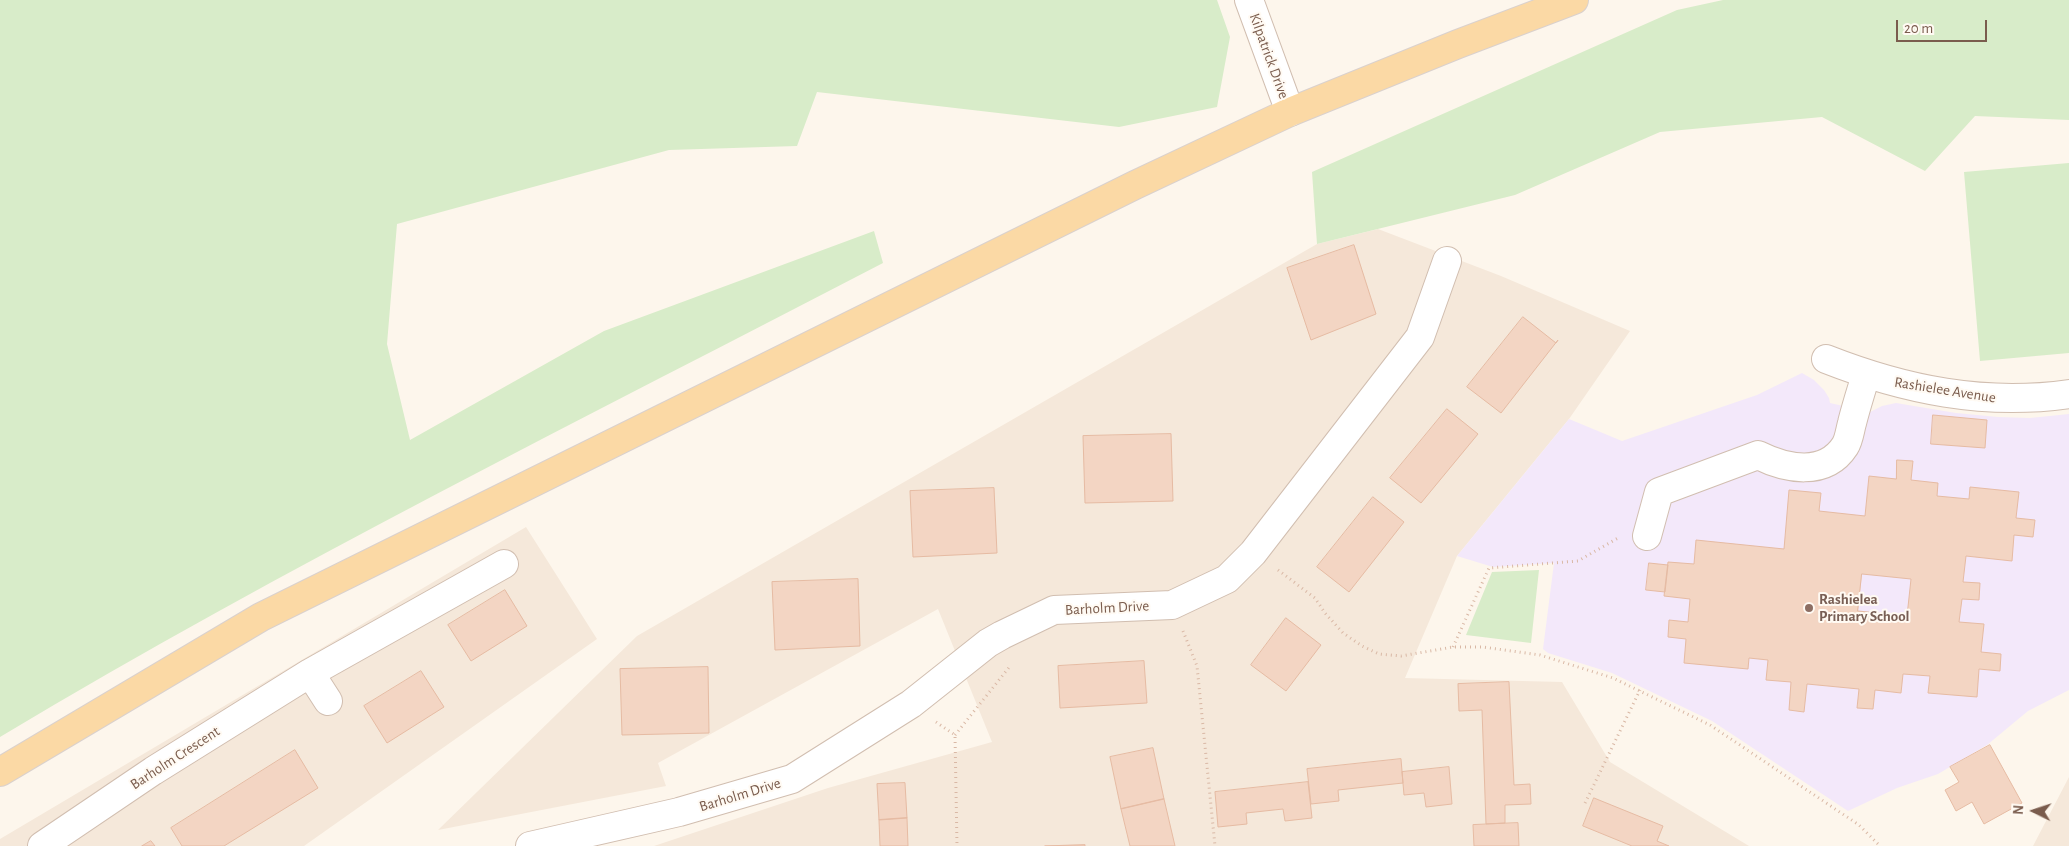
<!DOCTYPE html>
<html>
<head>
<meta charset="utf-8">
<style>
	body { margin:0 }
	#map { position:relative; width:2069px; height:846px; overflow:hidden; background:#fdf6ec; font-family:"Alegreya Sans",sans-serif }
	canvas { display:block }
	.north { position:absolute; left:2009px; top:786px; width:50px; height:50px; -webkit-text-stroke:4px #fffaf3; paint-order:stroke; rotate:274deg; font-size:14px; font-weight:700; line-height:20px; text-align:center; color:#7a5c4d }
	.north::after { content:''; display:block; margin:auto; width:18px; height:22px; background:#7a5c4d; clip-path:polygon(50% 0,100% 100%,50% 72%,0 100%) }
	.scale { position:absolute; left:1896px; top:20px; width:91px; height:22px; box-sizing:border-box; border:2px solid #7a5c4d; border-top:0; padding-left:6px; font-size:15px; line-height:18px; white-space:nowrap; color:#7a5c4d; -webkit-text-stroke:4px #fffaf3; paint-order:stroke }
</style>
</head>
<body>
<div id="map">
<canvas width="2069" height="846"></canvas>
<div class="north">N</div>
<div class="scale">20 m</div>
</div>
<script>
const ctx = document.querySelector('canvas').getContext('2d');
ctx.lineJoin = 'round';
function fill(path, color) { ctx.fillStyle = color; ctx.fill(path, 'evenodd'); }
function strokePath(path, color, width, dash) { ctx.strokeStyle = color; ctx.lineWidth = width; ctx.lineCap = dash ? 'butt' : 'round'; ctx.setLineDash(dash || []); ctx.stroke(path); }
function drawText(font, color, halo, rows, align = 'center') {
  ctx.font = font + ' "Alegreya Sans",sans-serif'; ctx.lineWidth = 4; ctx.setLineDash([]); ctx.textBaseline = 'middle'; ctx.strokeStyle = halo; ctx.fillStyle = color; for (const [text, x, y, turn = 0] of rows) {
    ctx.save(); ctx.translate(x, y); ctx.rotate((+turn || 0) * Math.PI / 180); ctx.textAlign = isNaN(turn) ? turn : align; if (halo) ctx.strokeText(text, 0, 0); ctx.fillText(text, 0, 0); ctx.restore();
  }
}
fill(new Path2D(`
	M1378,229L1501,276L1630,331L1569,419L1457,556L1405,678L1562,682L1610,762L1749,846H654L828,788L992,742L938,609L658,763L666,786L438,830L637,636L1317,244Z
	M526,527L597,639L304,846H0V839Z
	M2069,777V846H2033Z`), '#f5e8da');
fill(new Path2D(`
	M1802,373L1814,380L1824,390L1829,398L1830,403L1870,412L1882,406L1896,403L1956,413L1998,417L2030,418L2069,414V690L2028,711L1987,745L1938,774L1897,788L1848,811L1712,721L1612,673L1548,653L1543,649L1554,563L1493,567L1457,556L1569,419L1622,441L1757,395Z`), '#f3e8fa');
fill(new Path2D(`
	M0,0H1217L1230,37L1217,107L1119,127L817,92L797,146L669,150L397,224L387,344L410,440L604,331L874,231L883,263C587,417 287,565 0,737Z
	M1723,0H2069V120L1975,116L1925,171L1822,117L1660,132L1515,195L1317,244L1312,172L1677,10Z
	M2069,163V353L1980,361L1964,172Z
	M1539,570L1531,643L1466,635L1492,572Z`), '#d8ecc9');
const building = new Path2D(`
	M1354,245L1376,314L1311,340L1287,268Z
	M1523,317L1556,343L1558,340L1501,413L1467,387Z
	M1447,409L1478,434L1421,503L1390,478Z
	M1933,415L1987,420L1985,448L1931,444Z
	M1171,434L1173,501L1085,503L1083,436Z
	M1897,460L1913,461L1911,480L1938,483L1937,496L1969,499L1970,487L2019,492L2016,518L2035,520L2033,537L2014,535L2012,561L1966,556L1963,582L1980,583L1979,600L1962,599L1959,622L1984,624L1981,652L2001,654L2000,671L1979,669L1977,697L1928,693L1930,676L1903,674L1901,693L1875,690L1873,709L1857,708L1859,689L1807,684L1804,712L1789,710L1791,682L1766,680L1768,660L1749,658L1748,669L1684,663L1686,639L1668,637L1669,620L1688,622L1690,599L1664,596L1668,562L1694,564L1696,540L1784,549L1789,490L1821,493L1819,511L1865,516L1869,476L1896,479ZM1862,574L1911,579L1907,616L1858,611Z
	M994,488L997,553L913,557L910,491Z
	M1373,497L1404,522L1349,592L1317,567Z
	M1649,563L1668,565L1665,592L1646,590Z
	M858,579L860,646L775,650L772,582Z
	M505,590L527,626L471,661L448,625Z
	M1286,618L1321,645L1286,691L1251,665Z
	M1144,661L1147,703L1060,708L1058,666Z
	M708,667L709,733L622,735L620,669Z
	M421,671L444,707L387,743L364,706Z
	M1509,682L1514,785L1530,784L1531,804L1505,805V823L1486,824L1482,710L1459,711L1458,684Z
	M1990,745L2022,803L1984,824L1972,802L1956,811L1945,790L1959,782L1950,767Z
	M1153,748L1164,799L1121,809L1110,757Z
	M295,750L318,788L224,846H182L171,828Z
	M1401,759L1403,783L1338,790L1339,801L1311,804L1307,769Z
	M1449,767L1452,804L1426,807L1424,793L1404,795L1402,772Z
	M1308,782L1312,818L1285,821L1283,809L1246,813L1247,824L1218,827L1215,792Z
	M905,783L907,818L879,820L877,784Z
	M1594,798L1663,826L1657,841L1669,846H1632L1583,826Z
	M1164,799L1175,846H1130L1121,809Z
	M907,818L908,846H880L879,820Z
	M1518,823L1519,846H1474L1473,825Z
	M151,841L155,846H142Z
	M1085,845V846H1045Z`);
fill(building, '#f3d5c3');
strokePath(building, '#e6bba3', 1);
const minor = new Path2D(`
	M1249,0L1290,112
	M1826,359C1905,390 1984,406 2069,394
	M1647,536L1659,492L1758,455C1786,469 1825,477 1845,446C1849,440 1850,430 1852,423C1856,407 1861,391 1866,375
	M310,673L328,701
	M42,846L153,771L310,673L504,564
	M530,846L679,812L792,779L911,704L988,643L1002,635L1054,610L1172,605L1227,579L1253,553L1420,337L1447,261`);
const major = new Path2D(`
	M0,772L261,617L1135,185L1290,112L1458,44L1574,0`);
strokePath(minor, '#d1beb0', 30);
strokePath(major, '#dad1cd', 30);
strokePath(new Path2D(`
	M1278,570L1315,598L1325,613L1343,633L1362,646L1379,654L1401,656L1453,647H1483L1540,655L1613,678L1710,725L1859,825L1880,846
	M1183,631L1197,666L1215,846
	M1453,647L1489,568L1578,561L1618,538
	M936,722L955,735L957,846
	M955,735L1011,665
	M1585,803L1640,690`), '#d9b8a5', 3, [1, 4]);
strokePath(minor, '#fff', 28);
strokePath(major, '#fbd9a5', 28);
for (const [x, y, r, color] of [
	[1809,608,5,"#8d6e63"]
]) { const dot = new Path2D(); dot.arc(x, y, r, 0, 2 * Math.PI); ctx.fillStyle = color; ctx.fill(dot); strokePath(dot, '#fffaf3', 2); }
drawText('15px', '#7a5c4d', '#fffaf3', [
	["Kilpatrick Drive",1269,56,70],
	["Rashielee Avenue",1945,390,9],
	["Barholm Drive",1107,608,-3],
	["Barholm Crescent",175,758,-33],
	["Barholm Drive",740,795,-17]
]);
drawText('bold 15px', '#785e54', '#fffaf3', [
	["Rashielea",1819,599],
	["Primary School",1819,616]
], 'left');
</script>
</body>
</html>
